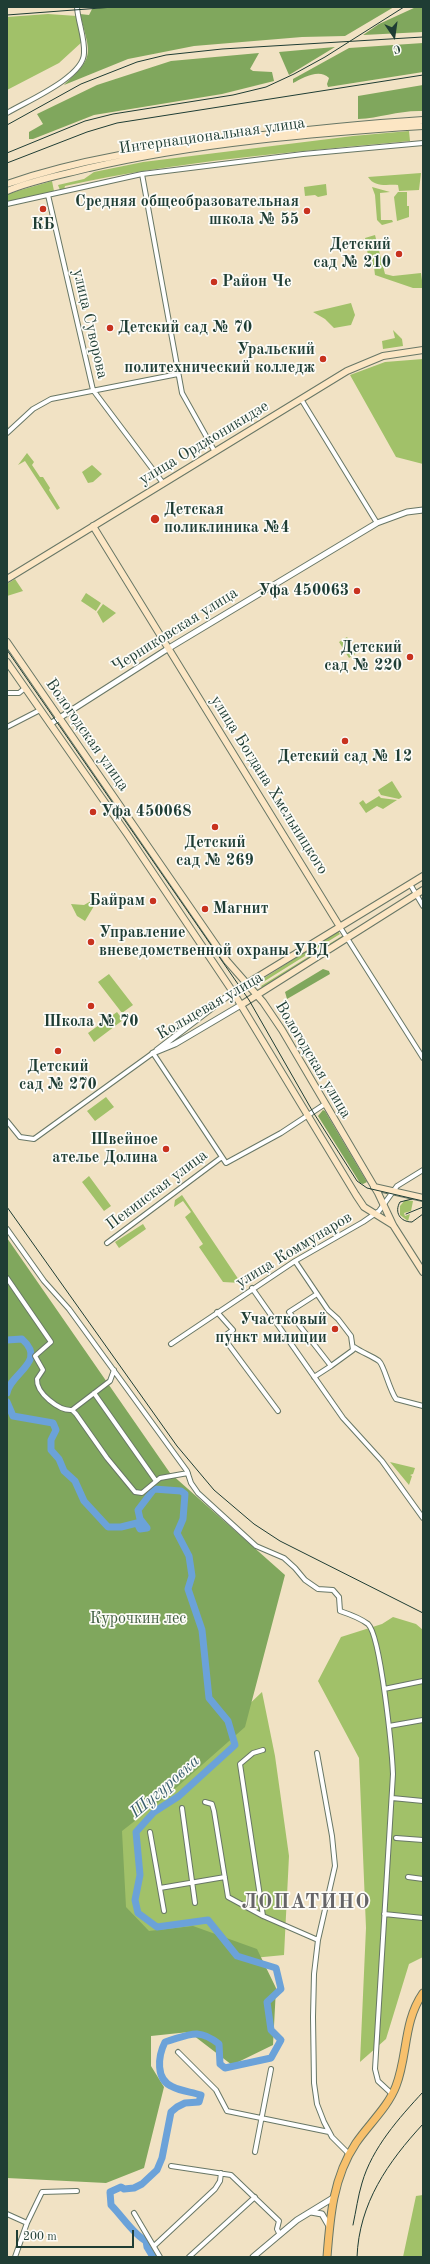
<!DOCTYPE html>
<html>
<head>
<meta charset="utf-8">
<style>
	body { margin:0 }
	#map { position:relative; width:430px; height:2264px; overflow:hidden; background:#f1e2c4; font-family:"Old Standard TT",serif }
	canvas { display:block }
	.frame { position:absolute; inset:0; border:8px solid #1f3d34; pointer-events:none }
	.north { position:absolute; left:374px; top:16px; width:40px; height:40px; -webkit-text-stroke:3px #fdfcf7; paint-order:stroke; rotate:167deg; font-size:11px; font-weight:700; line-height:16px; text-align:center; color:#1f3d34 }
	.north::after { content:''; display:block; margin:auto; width:14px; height:18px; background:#1f3d34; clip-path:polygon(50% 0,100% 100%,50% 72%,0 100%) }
	.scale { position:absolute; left:16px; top:2230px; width:118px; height:18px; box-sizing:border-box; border:2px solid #1f3d34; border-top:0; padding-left:5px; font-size:12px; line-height:14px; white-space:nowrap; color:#1f3d34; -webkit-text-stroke:3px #fdfcf7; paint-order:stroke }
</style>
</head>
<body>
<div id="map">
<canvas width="430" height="2264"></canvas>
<div class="frame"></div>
<div class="north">С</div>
<div class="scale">200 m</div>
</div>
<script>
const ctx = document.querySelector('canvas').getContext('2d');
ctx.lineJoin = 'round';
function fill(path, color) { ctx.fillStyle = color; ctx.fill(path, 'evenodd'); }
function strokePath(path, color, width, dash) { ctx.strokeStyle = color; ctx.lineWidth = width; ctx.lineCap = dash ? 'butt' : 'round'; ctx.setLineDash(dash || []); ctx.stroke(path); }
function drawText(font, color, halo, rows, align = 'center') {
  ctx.font = font + ' "Old Standard TT",serif'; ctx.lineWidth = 3.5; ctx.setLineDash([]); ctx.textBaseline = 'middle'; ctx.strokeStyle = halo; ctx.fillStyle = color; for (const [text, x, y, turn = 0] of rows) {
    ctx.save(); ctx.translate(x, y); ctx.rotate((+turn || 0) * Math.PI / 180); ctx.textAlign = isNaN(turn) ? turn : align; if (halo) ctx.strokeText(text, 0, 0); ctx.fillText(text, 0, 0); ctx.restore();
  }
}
fill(new Path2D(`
	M48,14L77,16L84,28L83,41L59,63L7,90V17Z
	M409,131L410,141C295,152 177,161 65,186L64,190H60L58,185L84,179L94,172L143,162L353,136Z
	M421,173L419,190L399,191L398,185C387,184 375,188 368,177Z
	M52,181L54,191L7,202V194Z
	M326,184L327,195L318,197L315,195L305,196L304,187Z
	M372,187L390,192L380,193L381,220H392L393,222L382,225L377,220L375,195Z
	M398,192H407V206H409V217L397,221L394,197Z
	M375,235L385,274L393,276L421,273L423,288H413L375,275L374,267H370L365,238Z
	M351,303L355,315L351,325L334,328L325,319L313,312Z
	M393,330L402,339L403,346L383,349L382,341L395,338Z
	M423,359V464L396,457L350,375L385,362Z
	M27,453L34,462L32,465L40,477H43L50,488L49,490L60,508L57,510L25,461L18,465Z
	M92,465L102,474L93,482L88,483L82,472Z
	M15,579L23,591L7,596V584Z
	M86,593L101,603L96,611L81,601Z
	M103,604L116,613L103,623L97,612Z
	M347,637L357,653L349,658L339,642Z
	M392,781L402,797L399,799L381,795L378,790Z
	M379,796L381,798L397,800L383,809L377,806L366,813L359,803L363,800L366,804Z
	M91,901L94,906L85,921L77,916L71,904L84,905Z
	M338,931L340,934L260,984L258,982Z
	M342,936L343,939L263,989L261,986Z
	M109,974L133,1005L122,1013L98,982Z
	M117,1012L123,1020L94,1042L88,1033Z
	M106,1097L114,1107L95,1121L87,1111Z
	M89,1176L111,1206L104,1211L82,1182Z
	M182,1195L241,1283L223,1282L199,1247L203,1244L185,1217L191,1212L183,1201L174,1207L175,1200Z
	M405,1200L413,1201L411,1211L404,1213L405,1216L410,1214L408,1221L400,1215V1206Z
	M143,1224L146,1229L119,1248L115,1242Z
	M390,1462L415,1468L413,1474L410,1475L412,1476L409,1485Z
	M393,1617L416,1624L423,1630V1957L409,1964L386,2039L360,2062L366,1928L359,1758L318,1681L341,1637L382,1624Z
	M262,1692L275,1756L289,1856L284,1955L253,1958L147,1935L121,1908L119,1828Z
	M423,2195V2257H403L416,2196Z`), '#a1c169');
fill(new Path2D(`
	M106,7H394L345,36L302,37L194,46L128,59L64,85C96,56 90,54 80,14L89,15L92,9Z
	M416,7H423V32L363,35L379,24Z
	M423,43V72L328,87L327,84L329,78C319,68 303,78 293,83V79L349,48Z
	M335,47L289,75L279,52Z
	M259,53L250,69L253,71L272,72L274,81L222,94L94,115L33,139H29V132L43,124L37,114L97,85L171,61Z
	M423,85V111C399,110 381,118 358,119V96Z
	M323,969L329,971L330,974L287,999L285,992Z
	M323,1110L325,1111L367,1182L363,1184L360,1183L318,1116Z
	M7,1238L170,1473L285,1575L245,1727L169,1794L122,1831L126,1907L149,1931L193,1926L257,1949L276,1988L273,2045L232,2065L189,2032L151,2036V2066L164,2087L144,2168L106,2183L7,2178Z`), '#80a75d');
strokePath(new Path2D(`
	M7,1340L22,1339C48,1362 10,1373 7,1393
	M7,1402L13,1416L53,1423L56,1430L51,1440V1450L59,1459L64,1471L75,1481L84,1501L108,1527H121L137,1523L140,1529L147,1528L140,1519L138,1510L154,1489L181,1491L185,1494L183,1519L177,1533L189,1556L192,1576L188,1589L202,1630L209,1698L228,1721L235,1745L179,1796L154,1812L136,1832L140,1875L135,1900L138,1913L157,1927L208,1920L237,1956L276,1968L281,1989L267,2002L271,2030L281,2040L271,2058L225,2068L220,2064L219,2044C198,2027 189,2035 165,2042C158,2056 155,2080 173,2087C181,2091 192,2092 201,2095L199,2102L185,2103L177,2107L171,2112L162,2158L157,2170L142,2184L134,2188L124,2189L121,2187L110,2192L111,2205C122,2216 134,2235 146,2241L147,2247L153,2257`), '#6ba2d9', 7);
const minor = new Path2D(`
	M7,113C27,101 84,77 84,53C85,38 78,22 77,7
	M142,174L182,393L215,452
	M48,195L93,390L163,483
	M7,204L142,174L303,154L423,143
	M301,399L377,523
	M7,433L33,409L51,399L178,374
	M7,693H19L25,688
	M7,727L40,710
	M410,884L423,906
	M340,927L423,1058
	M7,1121L20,1137L34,1139L153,1053L226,1163L281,1133L325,1104
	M7,1229L44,1281L69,1309L187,1471L191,1483L198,1493L256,1546L284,1558L295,1568L305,1580L318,1589L333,1590L339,1597L340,1611C349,1614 360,1618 368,1624C381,1636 392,1752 393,1774L375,2069L378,2081L392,2094
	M107,1243L222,1157
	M295,1261L328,1310L338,1319L351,1336L353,1350L331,1366
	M7,1278L51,1342L35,1356L43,1370L37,1379C36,1393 59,1411 72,1410L76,1414L107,1458L135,1492L142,1493L160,1478L188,1473
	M252,1288L343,1418L382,1461L423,1518
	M217,1312L233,1330L223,1337L278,1411
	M171,1344L295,1261L363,1222L379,1211L397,1186L423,1170
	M354,1347C361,1352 372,1356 379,1361C384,1365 389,1389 396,1399L423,1406
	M314,1377L331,1366L289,1312L317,1294
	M94,1393L156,1481
	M72,1410L110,1381L114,1370
	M384,1689L423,1681
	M389,1726L423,1720
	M263,1750L253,1753L240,1764L263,1916L318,1940
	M317,1753L332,1836L335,1866L318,1940L314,1974L313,2017L314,2083L317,2104L324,2122L332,2137L349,2154
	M392,1798L423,1801
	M205,1802L212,1804L214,1811L228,1897L263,1916
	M182,1808L195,1903
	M150,1832L164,1911
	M396,1838L423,1840
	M408,1877L423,1879
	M160,1888L225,1877
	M384,1914L423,1918
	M178,2052L216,2090L227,2111L329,2132
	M255,2152L271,2069
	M171,2166L231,2175L279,2221L277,2229L279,2233
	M134,2213L160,2257
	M7,2214L27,2223
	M154,2246L215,2189L220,2181L221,2173
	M15,2257L27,2223L42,2192L77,2191
	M189,2257L255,2197`);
const tertiary = new Path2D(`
	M50,724L169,648L377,523L407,512L423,510
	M157,1050L233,992
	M153,1053L175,1044L241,1005
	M311,2212L322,2214L329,2226
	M253,2257L297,2220L333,2198`);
const secondary = new Path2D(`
	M7,184C79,159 155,148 230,139C294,131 358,124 423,120
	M7,191C33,180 62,175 89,168C196,143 313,133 423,126
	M93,526L340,927
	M7,579L347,371L383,356L423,350
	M7,642L227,961L263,1002L282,1030L378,1193L393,1225L423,1272
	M7,662L127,834L233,992L356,1195L364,1207L393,1225
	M233,992L423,876
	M241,1005L423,890
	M374,1187L423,1198`);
const primary = new Path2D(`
	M327,2257C330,2217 333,2177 356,2143C369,2124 388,2107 396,2086C408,2055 403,2022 423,1993`);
strokePath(minor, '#687766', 6);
strokePath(tertiary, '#687766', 7);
strokePath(secondary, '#687766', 8);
strokePath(primary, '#687766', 9);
strokePath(minor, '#fff', 4);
strokePath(tertiary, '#fff', 5);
strokePath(secondary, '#fce6c4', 6);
strokePath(primary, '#f7c06c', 7);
strokePath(new Path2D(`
	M7,15L114,7
	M7,650L249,1000L313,1112L357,1181L367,1188L423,1201
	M412,1199L400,1202C394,1212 400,1222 412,1222L423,1214
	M406,1214L423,1207`), '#1f3d34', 1);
strokePath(new Path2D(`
	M7,125L81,84L137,62L166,55L222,49L423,37
	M7,153L85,121L113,114L233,95L266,87L294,74L325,57L404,7
	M7,163L87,132L117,123L423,75
	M7,1207L177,1446L214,1490L254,1524L280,1541L423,1613
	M353,2225C356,2211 358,2196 362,2183C372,2148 399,2118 423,2092
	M357,2257C359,2203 388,2162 423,2124`), '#1f3d34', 1);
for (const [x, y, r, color] of [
	[43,209,4,"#c8321e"],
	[307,211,4,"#c8321e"],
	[399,254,4,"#c8321e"],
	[214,282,4,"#c8321e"],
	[110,328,4,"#c8321e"],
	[323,359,4,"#c8321e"],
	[155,519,5,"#c8321e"],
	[357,591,4,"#c8321e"],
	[410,657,4,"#c8321e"],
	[345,741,4,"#c8321e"],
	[93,812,4,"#c8321e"],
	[215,827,4,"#c8321e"],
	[153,901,4,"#c8321e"],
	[205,909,4,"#c8321e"],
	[91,942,4,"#c8321e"],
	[91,1006,4,"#c8321e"],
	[58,1051,4,"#c8321e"],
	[166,1149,4,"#c8321e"],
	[335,1329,4,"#c8321e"]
]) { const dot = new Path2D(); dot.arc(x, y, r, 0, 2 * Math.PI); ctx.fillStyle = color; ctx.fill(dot); strokePath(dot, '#fdfcf7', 1.5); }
drawText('16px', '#1f3d34', '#fdfcf7', [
	["Интернациональная улица",212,136,-8],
	["улица Суворова",90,324,77],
	["улица Орджоникидзе",204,443,-31],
	["Черниковская улица",175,630,-32],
	["Вологодская улица",87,735,55],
	["улица Богдана Хмельницкого",269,785,58],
	["Кольцевая улица",210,1006,-30],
	["Вологодская улица",313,1060,59],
	["Пекинская улица",157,1190,-37],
	["улица Коммунаров",294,1250,-31]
]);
drawText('bold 16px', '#1f3d34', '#fdfcf7', [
	["Средняя общеобразовательная",299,202],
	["школа № 55",299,220],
	["КБ",43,225,"center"],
	["Детский",391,245],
	["сад № 210",391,263],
	["Район Че",222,282,"left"],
	["Детский сад № 70",118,328,"left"],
	["Уральский",315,350],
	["политехнический колледж",315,368],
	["Детская",164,510,"left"],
	["поликлиника №4",164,528,"left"],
	["Уфа 450063",349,591],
	["Детский",402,648],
	["сад № 220",402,666],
	["Детский сад № 12",345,757,"center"],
	["Уфа 450068",101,812,"left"],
	["Детский",215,843,"center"],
	["сад № 269",215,861,"center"],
	["Байрам",145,901],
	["Магнит",213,909,"left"],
	["Управление",99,933,"left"],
	["вневедомственной охраны УВД",99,951,"left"],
	["Школа № 70",91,1022,"center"],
	["Детский",58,1067,"center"],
	["сад № 270",58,1085,"center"],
	["Швейное",158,1140],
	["ателье Долина",158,1158],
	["Участковый",327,1320],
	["пункт милиции",327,1338]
], 'right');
drawText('16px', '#405e41', '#fdfcf7', [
	["Курочкин лес",138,1619]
]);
drawText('italic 17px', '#3a606e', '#fdfcf7', [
	["Шугуровка",165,1787,-41]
]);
ctx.letterSpacing = '1px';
drawText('bold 20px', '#656467', '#fdfcf7', [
	["ЛОПАТИНО",306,1903]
]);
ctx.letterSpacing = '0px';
</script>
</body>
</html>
